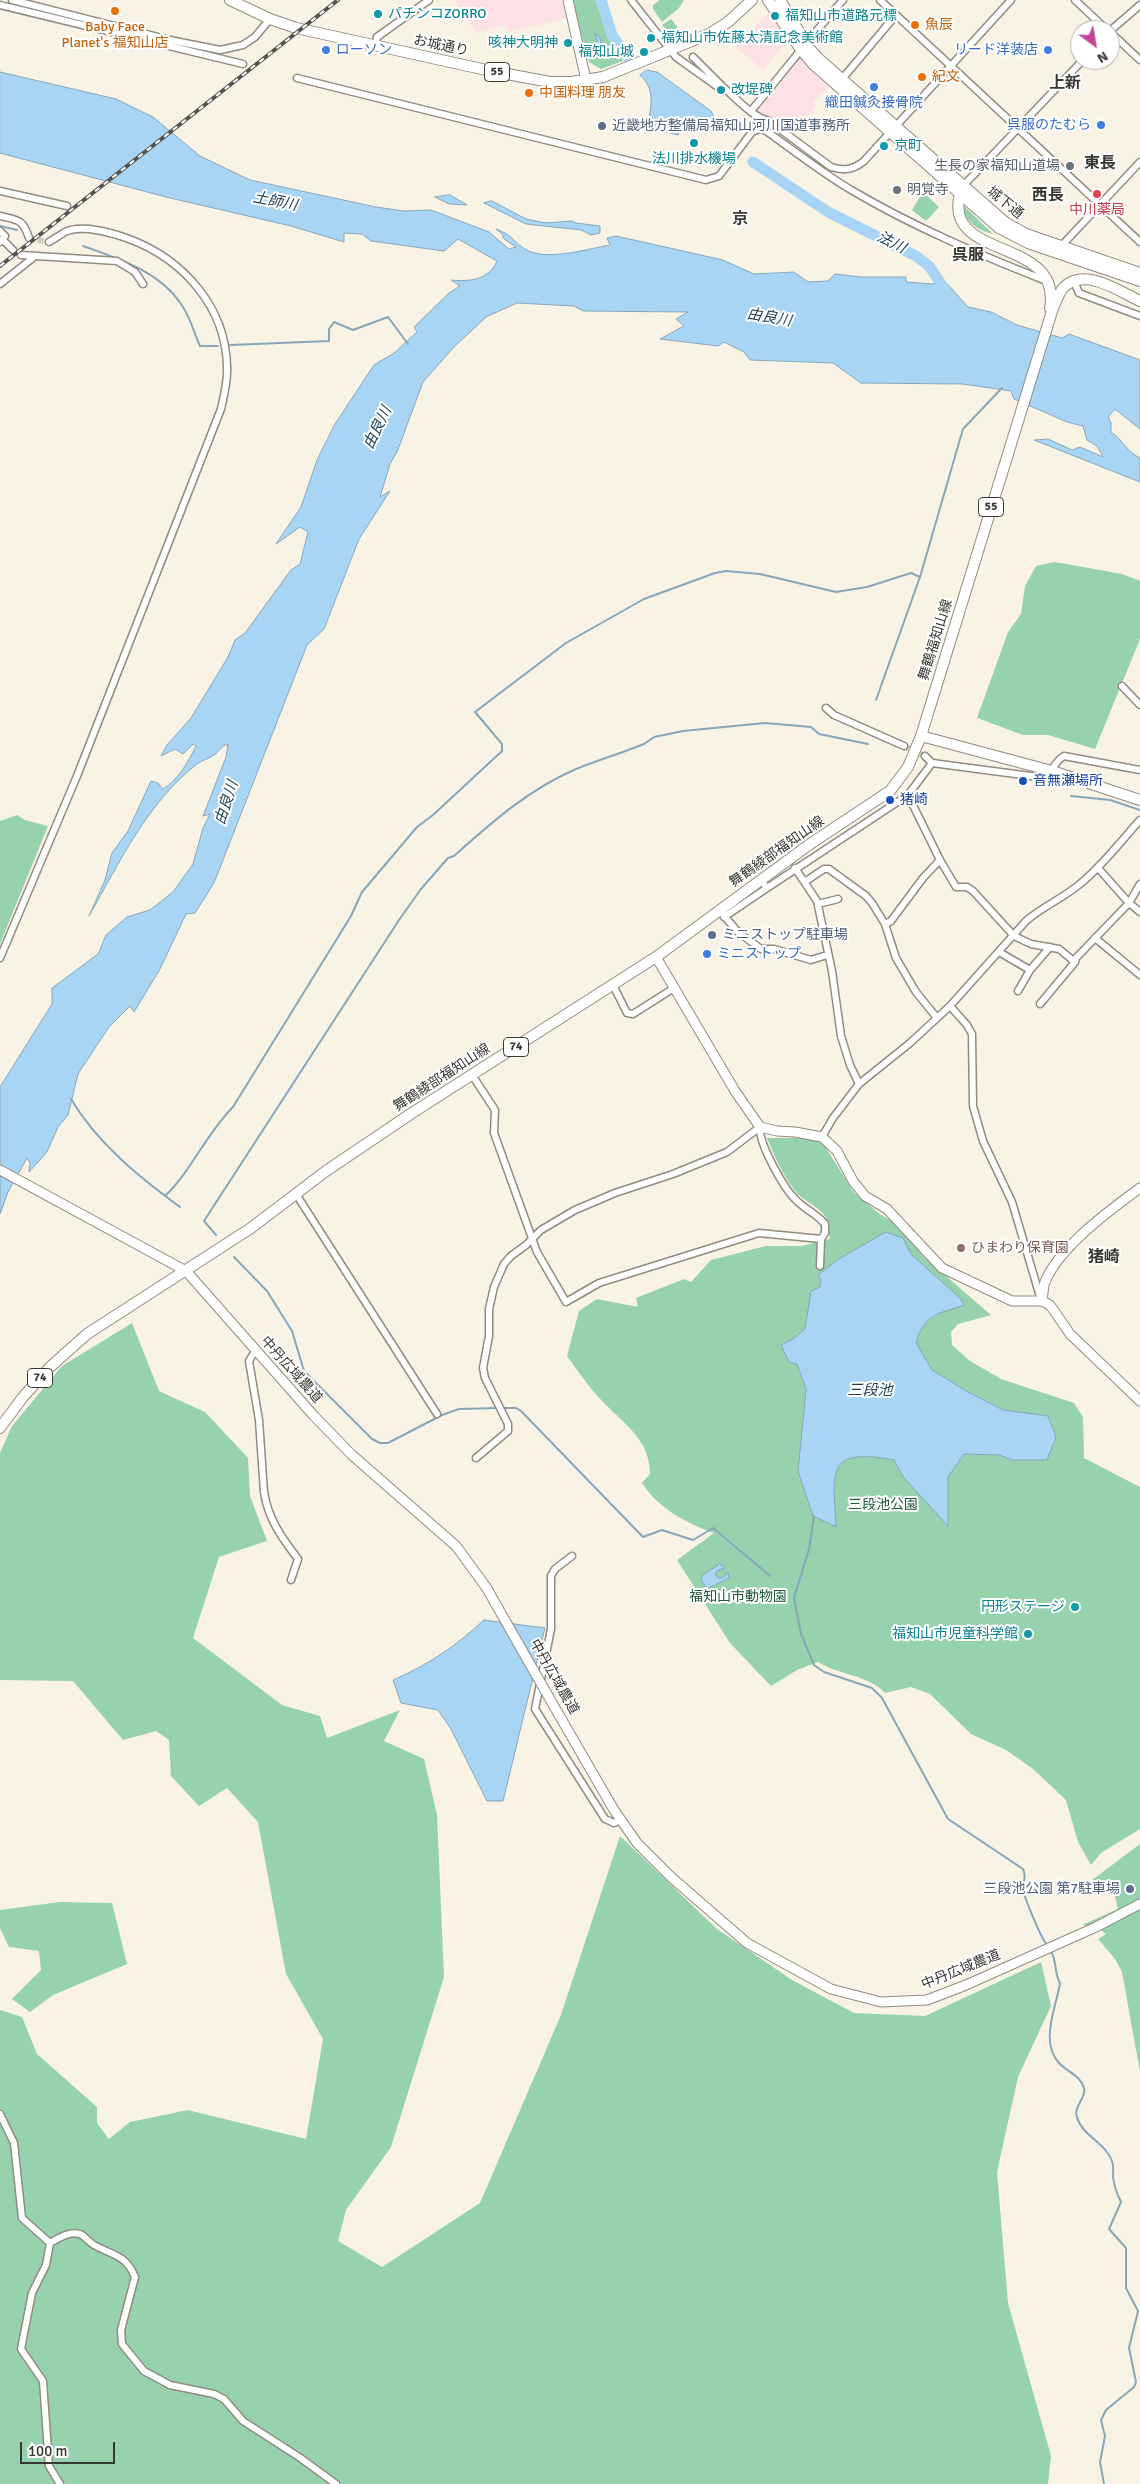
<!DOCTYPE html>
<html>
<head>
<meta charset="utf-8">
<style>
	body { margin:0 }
	#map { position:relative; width:1140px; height:2484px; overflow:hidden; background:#f9f3e6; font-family:Signika,sans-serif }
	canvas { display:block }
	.north { position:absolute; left:1070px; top:20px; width:50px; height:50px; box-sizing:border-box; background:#fff; border:1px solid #b0afad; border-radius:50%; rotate:148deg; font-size:14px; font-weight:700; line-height:20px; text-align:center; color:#393732 }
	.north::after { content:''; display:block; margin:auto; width:18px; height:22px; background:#c34696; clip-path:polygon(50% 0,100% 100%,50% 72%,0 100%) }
	.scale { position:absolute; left:20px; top:2442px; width:95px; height:22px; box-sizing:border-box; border:2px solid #393732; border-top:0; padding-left:6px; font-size:15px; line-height:18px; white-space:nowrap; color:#393732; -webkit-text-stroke:4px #fff; paint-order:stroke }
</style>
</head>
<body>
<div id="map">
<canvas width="1140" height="2484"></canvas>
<div class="north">N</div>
<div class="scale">100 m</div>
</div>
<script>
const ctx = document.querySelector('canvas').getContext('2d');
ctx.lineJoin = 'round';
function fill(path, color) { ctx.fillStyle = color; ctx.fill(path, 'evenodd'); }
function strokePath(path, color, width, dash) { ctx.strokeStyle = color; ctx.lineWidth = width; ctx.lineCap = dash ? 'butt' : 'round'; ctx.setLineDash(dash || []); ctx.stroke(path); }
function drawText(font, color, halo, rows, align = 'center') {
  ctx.font = font + ' Signika,"Noto Sans JP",sans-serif'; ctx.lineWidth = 4; ctx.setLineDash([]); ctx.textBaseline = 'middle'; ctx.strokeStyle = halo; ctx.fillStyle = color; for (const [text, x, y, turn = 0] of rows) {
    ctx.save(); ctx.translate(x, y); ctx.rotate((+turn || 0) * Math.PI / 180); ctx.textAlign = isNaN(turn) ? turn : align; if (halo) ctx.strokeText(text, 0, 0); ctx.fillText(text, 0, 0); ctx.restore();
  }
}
fill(new Path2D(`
	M454,0H563L568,18L509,32L506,25L476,33Z
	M768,13L787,42L763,70L735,47Z
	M798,57L829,87L813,103L816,106L792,135L755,109Z`), '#fde2e5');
fill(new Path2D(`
	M572,0H596L611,43L623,61L601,69L589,62Z
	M660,0H684L679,8L662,22L653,9V5Z
	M671,19L682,33L673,38L662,25Z
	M923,192L939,207L926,221L912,210Z
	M964,206L993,234C979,231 964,222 964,206Z
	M1055,562L1122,574L1140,581V639L1095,749L1048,735H1023L977,718L1008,632L1021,614L1025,586L1036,566Z
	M17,815L25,820L48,826L0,944V821Z
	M767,1138H803L823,1143L854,1193L881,1215L896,1223L924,1257L991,1315L958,1324L951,1332L952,1345L970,1361L1001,1379L1074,1403L1083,1417L1084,1458L1140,1487V1829L1101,1853L1091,1865L1078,1842L1066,1800L1033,1769L1006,1750L971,1734L930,1694L911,1687L885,1693C869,1675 838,1675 818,1662L797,1670L771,1686L730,1643L677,1560L714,1533C687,1524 657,1507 642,1483L650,1474C650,1441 627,1426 606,1405C591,1390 579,1373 567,1356L579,1311L597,1299L638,1307L636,1298L684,1279L691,1282L711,1260L766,1246H802L830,1239C829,1233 829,1225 827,1220C822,1207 805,1203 796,1192C783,1176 775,1157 767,1138Z
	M132,1323L159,1391L205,1412L248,1458L250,1496L267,1541L219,1557L193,1638L282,1705L320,1716L327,1738L400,1710L384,1741L424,1759L437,1815L444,1977L391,2147L346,2210L338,2241L382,2267L480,2203L561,2015L620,1836L717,1929L792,1980L854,2013L925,2016L1041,1962L1051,2006L1018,2077L997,2172L1008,2303L1051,2456L1048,2484H0V2010L22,2017L37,2054L97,2107V2123L109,2139L130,2122L188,2110L306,2139L323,2039L286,1974L258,1822L227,1788L199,1806L171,1776L169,1740L156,1731L123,1740L73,1681L0,1680V1453L12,1426L62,1366Z
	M1140,1844V2072L1122,1972L1115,1959L1098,1939L1106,1934L1096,1927L1082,1925L1118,1909L1111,1881L1092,1880Z
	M60,1902L112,1903L127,1964L53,1995L30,2012L12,1999L41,1970L39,1951L9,1947L0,1928V1910Z`), '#97d2af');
const water = new Path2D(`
	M595,34L600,37L601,45L607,52L604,56L596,54L593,45L597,41Z
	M647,70L657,72L711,111L717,123L709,132L692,118L678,135L648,127C650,106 657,91 640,75Z
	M0,72L116,99L153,117L200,156L250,180L376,207L404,211L431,210L489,232L509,249L516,247L504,239L502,234L496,229C513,235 513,242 525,249C545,262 587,249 610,245L607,238L616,236L723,260L754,274L794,272L808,282L828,281L835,274L861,277H906V282L932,284L944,280L968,307L991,312L1017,325L1062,338L1069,334L1140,360V429L1115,409L1108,417L1111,422V432C1123,440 1127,452 1140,458V482L1034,440L1048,439L1072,450L1080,447L1103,457L1097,446L1087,440L1083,426L1067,422L1014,399L1011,391L963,384L861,383L833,363L750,360L744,352L724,342L718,346L660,339L684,326L676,319L688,312L583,311L574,306L517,303L486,317L453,348L423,382L397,452L390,464L380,497L390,491L359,539L324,629L307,645L214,883L195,913L186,914L160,969L134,1012L130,1006L109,1027L78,1074L68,1115L58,1127L47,1152L29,1172L30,1163L27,1158L8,1192L0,1214V1087L52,1004V988L98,954L106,935L127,917L150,910L173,892L193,864L203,828L210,814L203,816L226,757L228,744C221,746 220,751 214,755C209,759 202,760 197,764C147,803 120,862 89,916L105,880L112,853L128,831L151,781L158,783L163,789C179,779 188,762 196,746L193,744L183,754L175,749L161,756L167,745L191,718L228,657L235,640L245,633L291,570L300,564L308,532L300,527L276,544L301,507L317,460L335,424L374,365L394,353L417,332L414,327L449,293L460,286L451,280C469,282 489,280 497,261L458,239L444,251L371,241L362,234L344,233V242L291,226L166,197L0,153Z
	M450,195L467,205L449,204L435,197Z
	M492,201L526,219L546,223L571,221L576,223L600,226V233L591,235L581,230L526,224L484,203Z
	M886,1232L903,1238L911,1254L961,1299L964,1305C938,1314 924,1314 916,1343L932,1370L968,1392L1003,1410L1048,1416L1056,1437L1047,1460H1012L1000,1455L964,1454L948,1477V1526L904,1478L894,1460C825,1447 833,1472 836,1527L813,1516L798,1471L806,1389L797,1364L789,1362L781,1345L793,1339L805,1329L811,1291L820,1287L821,1281L818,1275L839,1259Z
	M720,1564L725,1568L718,1570L715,1574L718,1578H723L728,1572L729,1578L707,1589L701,1580L702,1576Z
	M484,1620L545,1628L503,1801H487L451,1729L438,1710L401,1703L393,1680C428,1665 456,1646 484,1620Z`);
fill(water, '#a9d5f5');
strokePath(water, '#87a6ba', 1);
strokePath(new Path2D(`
	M0,226L17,230
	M83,246C119,259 159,271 181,304C190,316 194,333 200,346H218
	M230,345L329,341V329L334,322L353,330L388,317L408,344
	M876,700L920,577L963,429L1002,388
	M1071,796L1110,800L1140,810
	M71,1099C97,1143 139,1177 180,1207
	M165,1196C192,1170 206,1134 233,1107L351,916L362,892L417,827L433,815L502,751V744L475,712L566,643L644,599L715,573L726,571L760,574L836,592L867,587L911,573L920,577
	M216,1235L204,1221L399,920L421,889L448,858L454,856C491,823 529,789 576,769C598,760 622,753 644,744L654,737L683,731L765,723L811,727L819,734L868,744
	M234,1257L267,1291L292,1331L304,1371L372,1439L380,1443H388L442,1415L459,1409L498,1408
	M503,1408H516L521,1411L643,1537L662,1530L693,1540L713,1528L770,1576
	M814,1516L809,1549L794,1598L801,1634L814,1665L824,1672L872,1688L882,1698L948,1819L1023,1869C1027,1877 1023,1881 1023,1889C1024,1897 1041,1938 1047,1945
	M1051,1951C1057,1961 1054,1973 1060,1983C1056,2008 1039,2043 1060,2064C1068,2072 1081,2076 1084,2088C1087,2098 1073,2106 1077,2117C1082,2136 1106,2143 1112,2161C1114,2166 1113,2172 1113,2177C1114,2185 1117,2194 1121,2202L1109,2229L1126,2248V2288L1138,2311L1129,2348L1136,2382L1134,2387L1106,2410L1101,2420L1105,2436L1100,2462L1104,2484`), '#87a6ba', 2);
strokePath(new Path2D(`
	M601,0L612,35L627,57
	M753,162L828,212L916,256L929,266L948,294`), '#a9d5f5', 11);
strokePath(new Path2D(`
	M29,238L49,242
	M904,746L925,756`), '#d3cdc2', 6, [6, 3]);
const street = new Path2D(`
	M12,0L170,40L220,50L243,45L255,37L270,19
	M631,0L676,57L718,87H723C737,99 751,116 769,121L831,167C844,171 853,170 864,161L1011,0
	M880,0L1140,242
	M1075,0L1107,30
	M0,5L243,64
	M1110,31L1140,5
	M1110,32L1140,60
	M376,45L377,37L429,0
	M693,57L723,87
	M297,78L706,180L719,176L752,132L762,128
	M842,79L896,15
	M751,111C782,74 811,36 843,0
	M762,128C792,149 822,173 853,191C914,227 978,254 1044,280
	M963,186L1083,60
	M0,191L67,206
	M0,216C18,220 23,219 29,238
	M0,231L5,236L0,242
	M3,240L13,250
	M1062,248L1065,242L1140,162
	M21,255L117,261L135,272L143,284
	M1074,281L1079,293L1140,316
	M0,284L34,257
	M1122,686L1140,705
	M826,708L834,715L904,746
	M925,756L932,763
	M908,795L940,860L956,887H967L973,891L1014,936L1031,944L1059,949L1075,962
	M795,868L817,901L832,971L841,1036L850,1065L859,1084L833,1118L822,1137
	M1098,868L1129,903L1140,912
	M761,880L767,888L908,795L932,763L1046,778C1053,770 1054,762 1064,756L1140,770
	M806,881L824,869H829L866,896L872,903L885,924L896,958L916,992L937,1018
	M818,904L838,899
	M719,910L738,932L761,949H774L811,960L827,955
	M724,917L767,888
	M885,924L891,921L923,878L940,860
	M1095,938L1140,975
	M999,952L1030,970L1050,947
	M0,958L77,776L221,409C224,395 228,381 227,367C226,307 183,259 129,239C113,233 82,224 65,232C60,235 54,239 49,242
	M613,985L627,1013L633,1014L674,988
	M1018,991L1030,970
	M1040,1004L1075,962L1076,958L1129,903L1140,884
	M950,1006L967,1025L972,1034L973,1106L983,1141L1012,1202L1041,1300
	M472,1075L495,1110L494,1133L537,1252L566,1302L599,1283L759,1233L821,1239
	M859,1084L910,1043L950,1006L1026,921C1043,906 1064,898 1081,883C1103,865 1121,841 1140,820
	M760,1127C758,1142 783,1187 795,1199C804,1209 816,1213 825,1224V1233L821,1239L820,1266
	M296,1194L437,1414
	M255,1351L249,1361L259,1420L264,1492C268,1519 282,1538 298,1559L291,1580
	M476,1458L508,1431V1424L485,1378L483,1368L489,1336V1309L494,1287L504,1264L511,1256L526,1245L541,1230L575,1210L615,1193L673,1174L727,1152L760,1127
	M572,1556L555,1569L551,1576V1629L535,1709L605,1819L614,1823L620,1820
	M0,2114L14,2143L22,2218L50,2243
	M50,2243C59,2238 69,2231 80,2234C85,2236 90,2244 96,2246C114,2256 126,2255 135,2277L121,2330L122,2344L144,2371L170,2385L214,2394L224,2399L243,2421L299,2457L336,2484
	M50,2243L46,2265L32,2293L21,2349L43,2381L49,2466L60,2484`);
const secondary = new Path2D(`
	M568,0L586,80
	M656,957L735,1091L760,1127L777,1131L795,1132L822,1137L837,1151L853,1181L865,1196L887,1209L942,1268L1012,1301H1042L1050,1305L1070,1334L1140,1401
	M0,1170L186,1271L314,1416L352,1455L456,1546L486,1587
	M1042,1301C1043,1295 1043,1287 1045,1282C1059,1247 1110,1210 1140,1188
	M555,1708L614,1810L637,1843L671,1877L747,1943L831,1989L881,2002L927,2000L966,1985L1096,1927L1140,1904`);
const primary = new Path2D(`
	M230,0L270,19L296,28L491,71L550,82H572L603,77L709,34L728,22L752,0
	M768,0L801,50L814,65L999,228L1028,243L1140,281
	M780,0L809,48L819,59L1006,223L1026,234L1140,273
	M961,190C938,262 1063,235 1050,308
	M921,736L1052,771L1140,800
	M0,1428L23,1397L50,1367L87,1334L251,1228L326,1171L412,1113L656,957L810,844L890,791L908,767L921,736L1053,308C1056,302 1059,292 1064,287C1085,267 1119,291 1140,301`);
strokePath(street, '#918b80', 9);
strokePath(secondary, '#918b80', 11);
strokePath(primary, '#918b80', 12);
strokePath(street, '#fff', 6);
strokePath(secondary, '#fff', 9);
strokePath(primary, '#fff', 10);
const rail = new Path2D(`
	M0,266L338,0`);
strokePath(rail, '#55534d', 4);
strokePath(rail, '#fff', 2, [5.5]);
const secondaryBridge = new Path2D(`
	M486,1587L555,1708`);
strokePath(secondaryBridge, '#918b80', 11, []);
strokePath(secondaryBridge, '#fff', 9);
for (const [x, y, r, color] of [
	[115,11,5,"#e8710a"],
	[378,14,5,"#0f9aa8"],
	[775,16,5,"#0f9aa8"],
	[915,25,5,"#e8710a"],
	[651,38,5,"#0f9aa8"],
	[568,43,5,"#0f9aa8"],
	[326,50,5,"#3f7fe0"],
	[1048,50,5,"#3f7fe0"],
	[644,52,5,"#0f9aa8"],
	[922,77,5,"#e8710a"],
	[874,87,5,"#3f7fe0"],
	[721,90,5,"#0f9aa8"],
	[529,93,5,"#e8710a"],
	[1101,125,5,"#3f7fe0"],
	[602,126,5,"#5c6f8a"],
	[694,143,5,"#0f9aa8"],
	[884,146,5,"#0f9aa8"],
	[1070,166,5,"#6b7280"],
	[897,190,5,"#6b7280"],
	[1097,194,5,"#e0444e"],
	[1023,781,5,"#1a4fb4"],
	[890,800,5,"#1a4fb4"],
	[712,935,5,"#5c6f8a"],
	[707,954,5,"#3f7fe0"],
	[961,1248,5,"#8d6e63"],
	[1075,1607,5,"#0f9aa8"],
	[1028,1634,5,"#0f9aa8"],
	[1130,1889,5,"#5c6f8a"]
]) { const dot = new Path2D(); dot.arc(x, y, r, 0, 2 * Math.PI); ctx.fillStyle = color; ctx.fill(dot); strokePath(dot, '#fff', 2); }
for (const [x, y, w] of [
	[497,72,25],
	[991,507,25],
	[516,1047,25],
	[40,1378,25]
]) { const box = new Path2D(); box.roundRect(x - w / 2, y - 9.5, w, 19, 4); ctx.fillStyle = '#fff'; ctx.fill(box); strokePath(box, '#393732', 1); }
drawText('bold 12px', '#393732', null, [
	["55",497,72],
	["55",991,507],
	["74",516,1047],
	["74",40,1378]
]);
drawText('14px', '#0d838f', '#fff', [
	["パチンコZORRO",388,14],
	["福知山市道路元標",785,16],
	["福知山市佐藤太清記念美術館",661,38],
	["咳神大明神",558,43,"right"],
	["福知山城",634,52,"right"],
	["改堤碑",731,90],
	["京町",894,146],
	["法川排水機場",694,159,"center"],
	["円形ステージ",1065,1607,"right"],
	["福知山市児童科学館",1018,1634,"right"]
], 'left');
drawText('14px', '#c56008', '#fff', [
	["魚辰",925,25],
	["Baby Face",115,27,"center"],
	["Planet's 福知山店",115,43,"center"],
	["紀文",932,77],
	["中国料理 朋友",539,93]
], 'left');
drawText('14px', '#393732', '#fff', [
	["お城通り",441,46,12],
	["城下通",1005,203,39],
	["舞鶴福知山線",936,640,-73],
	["舞鶴綾部福知山線",777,852,-35],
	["舞鶴綾部福知山線",442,1078,-33],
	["中丹広域農道",291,1370,48],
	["中丹広域農道",554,1677,60],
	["中丹広域農道",961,1970,-22]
]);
drawText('14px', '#366cbe', '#fff', [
	["ローソン",336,50],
	["リード洋装店",1038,50,"right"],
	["織田鍼灸接骨院",874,103,"center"],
	["呉服のたむら",1091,125,"right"],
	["ミニストップ",717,954]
], 'left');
drawText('14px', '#4e5e75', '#fff', [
	["近畿地方整備局福知山河川国道事務所",612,126],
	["ミニストップ駐車場",722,935],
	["三段池公園 第7駐車場",1120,1889,"right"]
], 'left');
drawText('14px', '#5b616d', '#fff', [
	["生長の家福知山道場",1060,166],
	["明覚寺",907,190,"left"]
], 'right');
drawText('14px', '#be3a42', '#fff', [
	["中川薬局",1097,210]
]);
drawText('14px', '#164399', '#fff', [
	["音無瀬場所",1033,781],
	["猪崎",900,800]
], 'left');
drawText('14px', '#785e54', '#fff', [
	["ひまわり保育園",971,1248]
], 'left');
drawText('14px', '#1a583a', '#fff', [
	["三段池公園",883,1505],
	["福知山市動物園",738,1597]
]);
drawText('italic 15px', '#1c3d53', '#fff', [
	["土師川",275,202,11],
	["法川",891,243,27],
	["由良川",769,318,10],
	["由良川",378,428,-64],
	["由良川",227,803,-72],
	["三段池",870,1391]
]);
drawText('bold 16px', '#393732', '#fff', [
	["上新",1065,84],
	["東長",1100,164],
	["西長",1048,196],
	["京",740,220],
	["呉服",968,256],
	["猪崎",1104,1258]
]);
</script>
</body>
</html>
